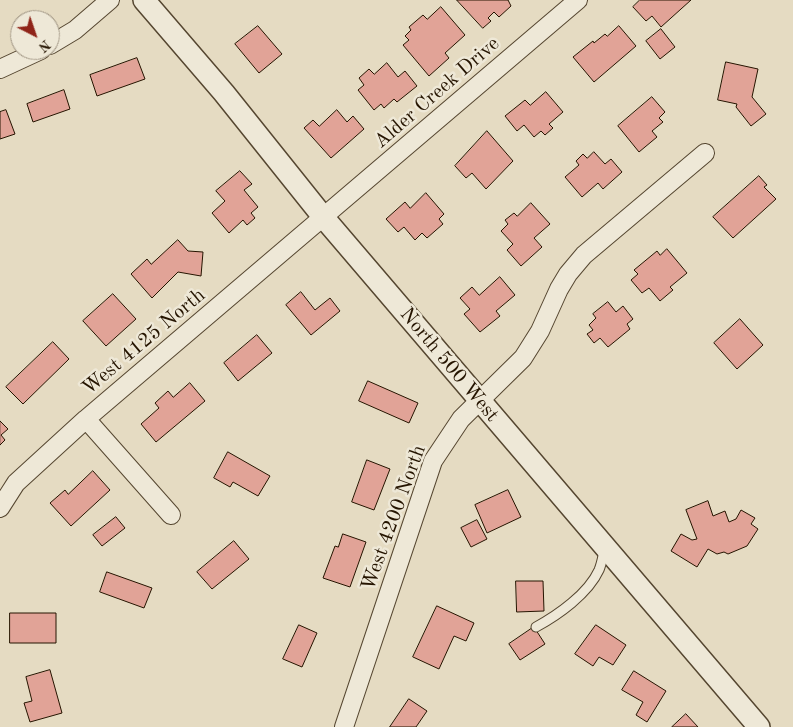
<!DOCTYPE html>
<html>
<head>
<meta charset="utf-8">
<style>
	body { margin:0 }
	#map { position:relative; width:793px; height:727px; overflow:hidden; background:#e5dbc2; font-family:"Old Standard TT",serif }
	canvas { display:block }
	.north { position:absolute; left:10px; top:10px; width:50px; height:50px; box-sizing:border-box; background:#eee8d7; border:1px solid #9e9381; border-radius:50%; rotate:139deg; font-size:14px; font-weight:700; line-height:20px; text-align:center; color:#251400 }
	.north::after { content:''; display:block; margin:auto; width:18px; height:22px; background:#8f2418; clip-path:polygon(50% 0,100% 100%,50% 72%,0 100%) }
</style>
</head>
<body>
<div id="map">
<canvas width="793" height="727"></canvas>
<div class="north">N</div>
</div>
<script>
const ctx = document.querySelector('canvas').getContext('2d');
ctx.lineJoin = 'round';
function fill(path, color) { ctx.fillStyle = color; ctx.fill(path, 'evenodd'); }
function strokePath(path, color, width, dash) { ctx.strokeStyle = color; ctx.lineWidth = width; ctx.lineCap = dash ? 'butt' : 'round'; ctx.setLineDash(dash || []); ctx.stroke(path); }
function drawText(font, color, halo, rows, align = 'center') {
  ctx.font = font + ' "Old Standard TT",serif'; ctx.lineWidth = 5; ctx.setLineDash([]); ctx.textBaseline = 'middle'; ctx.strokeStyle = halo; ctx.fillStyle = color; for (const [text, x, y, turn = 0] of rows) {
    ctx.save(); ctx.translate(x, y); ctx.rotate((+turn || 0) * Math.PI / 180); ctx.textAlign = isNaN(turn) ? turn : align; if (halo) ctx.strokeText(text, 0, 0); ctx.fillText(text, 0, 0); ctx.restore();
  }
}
const building = new Path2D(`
	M457,0H508L511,6L499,17L494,12L488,18L491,21L483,28Z
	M640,0H691L661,27L652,16L646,21L633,7Z
	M441,7L465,35L445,53L449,58L429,76L403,45L409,40L405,36L411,30L409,27L423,15L427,19Z
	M258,26L282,54L259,73L235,44Z
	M619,26L636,46L594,82L573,57L593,41L594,43L605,34L607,36Z
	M661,29L675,47L660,59L646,41Z
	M137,58L145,79L97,96L90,75Z
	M726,62L758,69L752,97L766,114L751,126L736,107L737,104L718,100Z
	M387,63L398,77L405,71L417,86L397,102L394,99L384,108L381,104L374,110L358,90L364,85L359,78L369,69L374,74Z
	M64,90L70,109L33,122L27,104Z
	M546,92L563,112L549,124L553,128L545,135L541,131L534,137L524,125L517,131L505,116L525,100L530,105Z
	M652,97L665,112L659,118L663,122L652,131L657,137L639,152L618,126Z
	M6,110L15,134L0,139V112Z
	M337,110L347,122L353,116L364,129L331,158L304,128L313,120L319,126Z
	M487,131L513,161L486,189L472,173L466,178L455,166Z
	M594,152L605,164L611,159L622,172L603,189L598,183L582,197L565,177L579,165L576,161L583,154L587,158Z
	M240,171L252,184L244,190L258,207L251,213L255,218L247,225L243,220L229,233L212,213L225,201L216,191Z
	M759,176L767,185L764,187L776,199L733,238L713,217Z
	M426,193L444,214L439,219L443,224L427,238L422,233L415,240L404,227L398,232L386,219L405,202L410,208Z
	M531,203L550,224L534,238L542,247L521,266L507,250L513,244L501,231L508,224L505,220L514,213L517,216Z
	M178,240L188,251L203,252L201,276L178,272L152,298L131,274L147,259L151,264Z
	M667,249L687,273L670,287L673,290L660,301L649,288L642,293L631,280L638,274L634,270L657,251L660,255Z
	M500,277L515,295L496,311L500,316L480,332L464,314L470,309L460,298L472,287L479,295Z
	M301,292L315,310L330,298L340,311L311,335L286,305Z
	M113,294L136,319L106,346L83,321Z
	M608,302L616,312L623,306L633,319L627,324L630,329L608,347L600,338L594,343L587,334L593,330L589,325L596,318L593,314Z
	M740,319L763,345L737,369L714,343Z
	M257,335L272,353L238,381L224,363Z
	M53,342L69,359L23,404L6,387Z
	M368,381L418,403L409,423L359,401Z
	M190,383L205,401L156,442L141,424L159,408L155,403L168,391L173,397Z
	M0,421L8,429L1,435L5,440L0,445Z
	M228,452L270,476L258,496L233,482L230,487L214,478Z
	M367,460L390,469L374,510L352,502Z
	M93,471L110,490L71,526L50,503L65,490L68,494Z
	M508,490L521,517L487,533L475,505Z
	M708,501L713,516L725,511L729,522L736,519L741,510L755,518L751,524L758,529L747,546L728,554L724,552L717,554L708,549L697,567L671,551L681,534L692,540L697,539L686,510Z
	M116,517L125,528L102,546L93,535Z
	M477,520L487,539L471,547L461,528Z
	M343,534L366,542L350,587L323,578L335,546L338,547Z
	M234,541L249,559L212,589L197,572Z
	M107,572L152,588L144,608L100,592Z
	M516,581H543L544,611L517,612Z
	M437,606L474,623L466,641L454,636L439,669L413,657Z
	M10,613H56V643H10Z
	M299,625L317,633L302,667L283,659Z
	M596,625L626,645L613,665L599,657L593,666L575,654Z
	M534,627L545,644L520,660L509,644Z
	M50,670L62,713L30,722L24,703L32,701L26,677Z
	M634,671L666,691L647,722L636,715L643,702L622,690Z
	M409,699L427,711L416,727H390Z
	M686,714L698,727H672Z`);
fill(building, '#e1a397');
strokePath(building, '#251400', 1);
const service = new Path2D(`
	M536,627C558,615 588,594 599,570C602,563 603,555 605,547`);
const minor = new Path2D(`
	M50,45L75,30L110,0
	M0,69L41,50
	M86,419L171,515
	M0,508L16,483L86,419L578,0
	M344,727L433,461L461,419L523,358L540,331L559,289L568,274L584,255L705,153`);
const tertiary = new Path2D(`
	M144,0L224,93L324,218L759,727`);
strokePath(service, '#554630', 11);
strokePath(minor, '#554630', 20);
strokePath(tertiary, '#554630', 24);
strokePath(service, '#eee8d7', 9);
strokePath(minor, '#eee8d7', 18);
strokePath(tertiary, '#eee8d7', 21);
drawText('20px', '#251400', '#eee8d7', [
	["Alder Creek Drive",437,93,-41],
	["West 4125 North",144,342,-40],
	["North 500 West",449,365,50],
	["West 4200 North",394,518,-70]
]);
</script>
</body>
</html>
